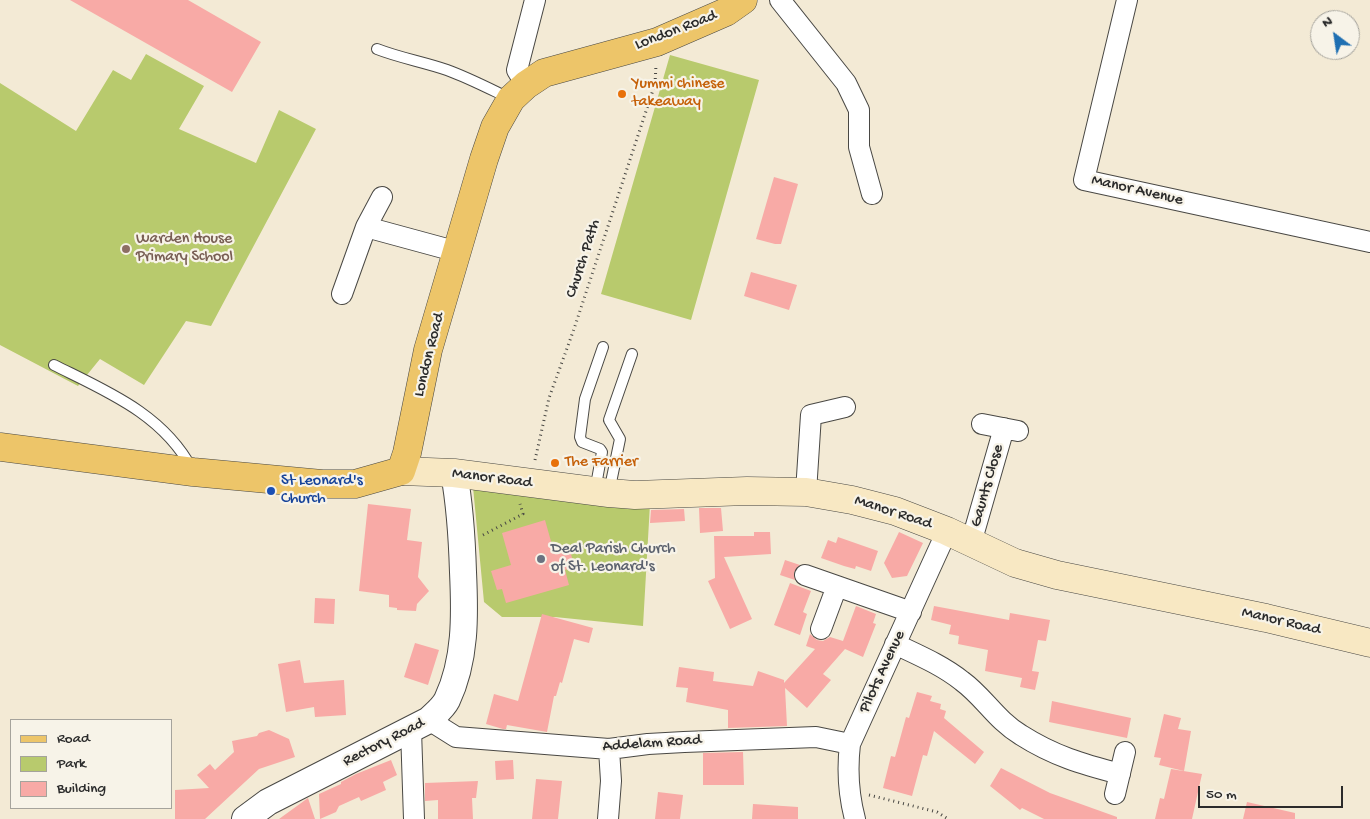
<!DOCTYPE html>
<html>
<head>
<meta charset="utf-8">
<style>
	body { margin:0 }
	#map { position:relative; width:1370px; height:819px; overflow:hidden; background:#f3ead5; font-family:"Gochi Hand",sans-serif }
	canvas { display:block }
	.legend { position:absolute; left:10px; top:719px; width:162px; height:90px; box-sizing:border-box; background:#f7f3e8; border:1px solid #a5a39c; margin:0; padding:6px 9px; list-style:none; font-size:15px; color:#2b2b2b }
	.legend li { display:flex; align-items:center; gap:10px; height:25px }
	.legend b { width:25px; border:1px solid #a5a39c }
	.north { position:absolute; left:1310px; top:10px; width:50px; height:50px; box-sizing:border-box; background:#f7f3e8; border:1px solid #a5a39c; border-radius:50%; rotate:329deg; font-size:14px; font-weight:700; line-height:20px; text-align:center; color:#2b2b2b }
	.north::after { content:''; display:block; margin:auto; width:18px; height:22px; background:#1f6fb2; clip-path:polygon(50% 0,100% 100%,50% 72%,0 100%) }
	.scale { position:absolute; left:1198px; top:786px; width:145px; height:22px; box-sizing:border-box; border:2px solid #2b2b2b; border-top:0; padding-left:6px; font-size:15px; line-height:18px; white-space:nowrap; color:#2b2b2b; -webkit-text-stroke:4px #f7f3e8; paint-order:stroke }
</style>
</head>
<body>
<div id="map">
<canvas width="1370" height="819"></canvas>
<ul class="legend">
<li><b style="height:6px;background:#edc569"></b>Road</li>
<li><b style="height:14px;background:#b8ca6d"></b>Park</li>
<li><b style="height:14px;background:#f8aaa6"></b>Building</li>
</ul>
<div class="north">N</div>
<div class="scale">50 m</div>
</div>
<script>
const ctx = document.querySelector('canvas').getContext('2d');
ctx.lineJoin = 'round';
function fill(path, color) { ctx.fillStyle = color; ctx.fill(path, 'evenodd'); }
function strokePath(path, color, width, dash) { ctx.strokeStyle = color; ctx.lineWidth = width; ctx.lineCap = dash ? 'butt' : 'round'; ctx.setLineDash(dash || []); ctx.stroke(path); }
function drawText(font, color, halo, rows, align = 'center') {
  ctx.font = font + ' "Gochi Hand",sans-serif'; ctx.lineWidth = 4.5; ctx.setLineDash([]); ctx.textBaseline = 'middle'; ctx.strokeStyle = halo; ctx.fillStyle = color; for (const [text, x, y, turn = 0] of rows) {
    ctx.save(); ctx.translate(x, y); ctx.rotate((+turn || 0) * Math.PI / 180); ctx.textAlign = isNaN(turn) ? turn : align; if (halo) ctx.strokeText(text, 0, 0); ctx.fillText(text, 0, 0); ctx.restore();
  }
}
fill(new Path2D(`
	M146,54L204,86L179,129L256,163L279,110L316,129L211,326L186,321L144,385L100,359L78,386L0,345V83L76,131L113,70L131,80Z
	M670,55L759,80L691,320L601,294Z
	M473,487L650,504L643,626L555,617H502L484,602Z`), '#b8ca6d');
fill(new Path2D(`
	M70,0H188L261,42L232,92Z
	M774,177L798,184L781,244H775L756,239Z
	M751,272L797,285L789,310L744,296Z
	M368,504L411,509L407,540L422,542L418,577L429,591L417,604L416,611L397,610V608L389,607V595L359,591Z
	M699,508H721L723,531L700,533Z
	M684,509L685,521L650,523L651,510Z
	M545,520L554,552L569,548L575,567L565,570L569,585L506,603L502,589L497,590L491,571L511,565L502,533Z
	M754,532H770L771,554L724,557L752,619L730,629L708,581L715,578L714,536H754Z
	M899,532L923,543L907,576L892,578L884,563Z
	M838,537L878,551L871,571L856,566L855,569L844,566L821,558L828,540L836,543Z
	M785,560L800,565L794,572L795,580L780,575Z
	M790,583L811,591L803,612L807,614L800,635L774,625Z
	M315,598L335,599L334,624L314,623Z
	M856,606L876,614L873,623L876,624L863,657L845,649L823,674L831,680L807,708L785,688L787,726L728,728V710L686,702L688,688L676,687L679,667L714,672L713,681L753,686L758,671L784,680V683L815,649L806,646L810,634L817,640L823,641L830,637L843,641Z
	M934,606L1009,620L1010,613L1050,620L1046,641L1038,640L1032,671L1039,672L1035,690L1020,687L1022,678L985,671L988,650L958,644L959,636L949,634L951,625L931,620Z
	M542,614L593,628L589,643L574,639L562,683L560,682L556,696H554L547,732L507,725L506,729H503L486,724L494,694L518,701Z
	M415,643L439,650L428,685L404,677Z
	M300,660L304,683L344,680L346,715L315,717L314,707L286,712L278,664Z
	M917,692L932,696L930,701L941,704L940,709L946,711L944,718L984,752L975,764L934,731L927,756L923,755L912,796L883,788L891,756L895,757L906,717L909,718Z
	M1052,701L1131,718L1127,738L1049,722Z
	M1164,714L1181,718L1178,729L1191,731L1184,771L1159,765L1161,758L1154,757Z
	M269,730L289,739L295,757L259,769L205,819H175V790L209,788L197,775L210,764L215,770L234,752L232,741L257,736L259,733Z
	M743,752L744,785H703V753Z
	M391,760L397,775L383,782L386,790L361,801L359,797L339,806L336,812L320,819L319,794L341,784V782L356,774Z
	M513,760L514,779L496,780L495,761Z
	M1001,768L1050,793L1117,817V819H1044L1022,808L1020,810L990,786Z
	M1171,769L1202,774L1192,819H1155L1160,798L1164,799Z
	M536,779L562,781L558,819H532Z
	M478,781L476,798H472L473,819H438V800L425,801V783Z
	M658,792L683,795L680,819H655Z
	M308,798L315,819H279Z
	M1247,802L1295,813V819H1243Z
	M753,804L798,807V819H752Z`), '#f8aaa6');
const service = new Path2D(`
	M377,49C400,58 424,62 447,70C469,78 490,89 511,99
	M54,365C106,391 163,414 192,469
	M595,491L602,452L600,449L582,442L580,437L585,399L603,347
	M609,492L620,439L609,420L632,354`);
const minor = new Path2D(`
	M780,0L846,83L859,110V147L872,194
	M1127,0L1084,180L1370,242
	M526,85L517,70L535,0
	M366,227L382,197
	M342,294L366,227L458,252
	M982,424L1018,431
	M806,492L811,415L845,407
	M971,543L1004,428
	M805,575L911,612
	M821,629L837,586
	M895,644C918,655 942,665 962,681C984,697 996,720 1021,735C1054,756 1082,764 1120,774
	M429,720L456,737L609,749L648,744L684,742L816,737L850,744
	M411,730L414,819
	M1115,794L1125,752
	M608,819L611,781L609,749
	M855,819C848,793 847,770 850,744L947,531`);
const tertiary = new Path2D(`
	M245,819L268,802L429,720C435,714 443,708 447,700C466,660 465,615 463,572C462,539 460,506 454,473`);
const secondary = new Path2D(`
	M401,471L454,473L609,493L635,495L747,491L806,492L852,500L895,511L947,531L1015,563L1057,575L1266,618L1370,643`);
const primary = new Path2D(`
	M0,447L193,472L322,484H355L401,471L407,453L428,350L484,159L495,127L511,99L526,85L544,73L657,42L726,12L743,0`);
strokePath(service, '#494844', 12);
strokePath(minor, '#494844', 22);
strokePath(tertiary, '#494844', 28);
strokePath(secondary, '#494844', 29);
strokePath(primary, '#494844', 29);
strokePath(new Path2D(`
	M535,460L549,398L574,329L655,84L656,65
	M483,535L523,514L520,504
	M869,795L937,812L948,819`), '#494844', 3, [1, 4]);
strokePath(service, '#fff', 10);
strokePath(minor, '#fff', 20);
strokePath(tertiary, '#fff', 26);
strokePath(secondary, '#f8e8c3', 28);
strokePath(primary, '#edc569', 28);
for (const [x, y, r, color] of [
	[622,94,5,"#e8710a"],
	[126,249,5,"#8d6e63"],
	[555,463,5,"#e8710a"],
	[271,491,5,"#1a4fb4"],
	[541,559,5,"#6b7280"]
]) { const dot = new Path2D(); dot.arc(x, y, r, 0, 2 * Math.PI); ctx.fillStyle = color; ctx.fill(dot); strokePath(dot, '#f7f3e8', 2); }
drawText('16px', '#2b2b2b', '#f7f3e8', [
	["London Road",676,31,-21],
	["Manor Avenue",1137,191,13],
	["Church Path",584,259,-72],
	["London Road",430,355,-76],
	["Manor Road",492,479,7],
	["Gaunts Close",988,486,-74],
	["Manor Road",893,513,18],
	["Manor Road",1281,622,13],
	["Pilots Avenue",883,672,-65],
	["Rectory Road",384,743,-27],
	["Addelam Road",652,744,-4]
]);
drawText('16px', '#c56008', '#f7f3e8', [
	["Yummi chinese",632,85],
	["takeaway",632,103],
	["The Farrier",565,463]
], 'left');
drawText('16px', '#785e54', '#f7f3e8', [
	["Warden House",136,240],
	["Primary School",136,258]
], 'left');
drawText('16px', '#164399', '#f7f3e8', [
	["St Leonard's",281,482],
	["Church",281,500]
], 'left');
drawText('16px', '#5b616d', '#f7f3e8', [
	["Deal Parish Church",551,550],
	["of St. Leonard's",551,568]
], 'left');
</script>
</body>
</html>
